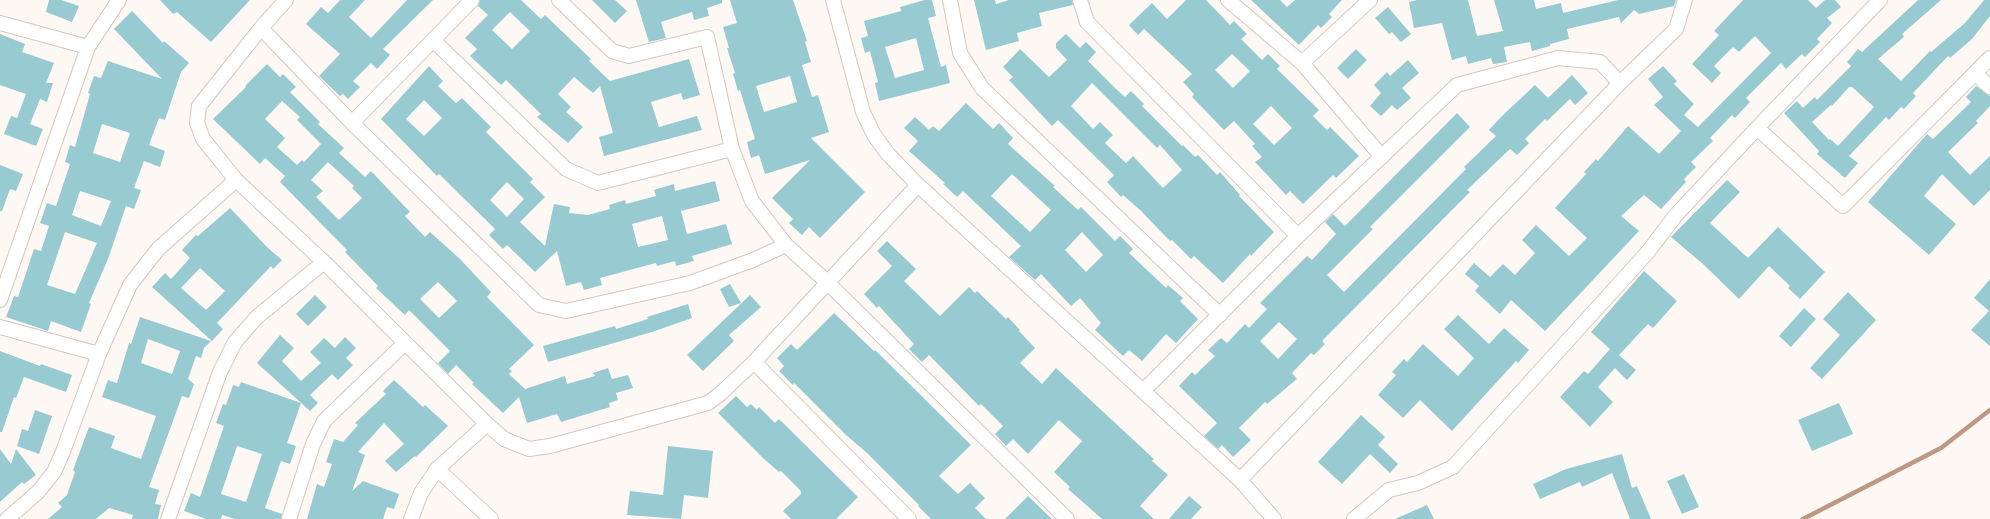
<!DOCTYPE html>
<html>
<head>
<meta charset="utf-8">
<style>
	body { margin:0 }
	canvas { display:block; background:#fdf8f4 }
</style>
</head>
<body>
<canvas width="1990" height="519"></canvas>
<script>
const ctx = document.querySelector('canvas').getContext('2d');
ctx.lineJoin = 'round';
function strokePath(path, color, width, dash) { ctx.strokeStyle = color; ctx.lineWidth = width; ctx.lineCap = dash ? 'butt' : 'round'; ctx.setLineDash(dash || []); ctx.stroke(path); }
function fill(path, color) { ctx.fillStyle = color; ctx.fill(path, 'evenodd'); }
strokePath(new Path2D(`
	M1803,519L1941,448L1990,410`), '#bd9883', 4.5);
fill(new Path2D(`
	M49,0H61L79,6L72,22L46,12Z
	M160,0H250L211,42L177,12L173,14Z
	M340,0H365L349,17L371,38L407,0H433L383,49L390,55L377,69L371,63L353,81L360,87L348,99L343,94L340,96L319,76L340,54L306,24L321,7L328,13Z
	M480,0H521L541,19L545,15L591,59L589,61L610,81L689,59L700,95L683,100L681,93L651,102L659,127L697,116L702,130L604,156L599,137L613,133L600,86L593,93L574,77L558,94L571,107L566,112L583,127L568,143L537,117L541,114L506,80L501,85L470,56L477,49L465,38L488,15L478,6ZM510,12L530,31L512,49L492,30Z
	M592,0H615L627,11L615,23Z
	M636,0H722V3L707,8L709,16L694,20L692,12L661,22L666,38L649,42Z
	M730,0H793L807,41L805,42L811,62L802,65L812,97L818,95L829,132L811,138L865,192L820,238L809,227L802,235L789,223L793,219L772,198L810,160L765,174L759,155L751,158L747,142L755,139L740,90L738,91L733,74L735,73L727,48H729L723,27L737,23ZM790,76L797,102L764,112L756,86Z
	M925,0H932L936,16L928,18L941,67L946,65L950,83L879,101L875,83L878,82L870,51L865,53L861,38L868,36L864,21L901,11L900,7ZM916,38L924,70L895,78L885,47Z
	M974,0H995L996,4L1009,0H1072L1073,5L1039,13L1042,26L1017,33L1019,41L986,50Z
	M1186,0H1206L1230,25L1234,21L1247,34L1241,39L1262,60L1268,54L1280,66L1277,69L1319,110L1313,116L1327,130L1330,127L1359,156L1336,178L1333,175L1303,204L1290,191L1286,195L1255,162L1262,157L1252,146L1255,144L1234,121L1224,130L1192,97L1194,94L1183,82L1192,74L1144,29L1138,35L1129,25L1152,3L1167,19ZM1232,54L1250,71L1233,88L1215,70ZM1271,106L1292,128L1274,145L1253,124Z
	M1251,0H1280L1287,7L1295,0H1342L1329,14L1332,17L1321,28L1318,25L1299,45Z
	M1417,0H1468L1477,36L1503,31L1494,0H1534L1536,9L1561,3L1563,13L1618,0H1676L1674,6L1639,14L1634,10L1621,23L1619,17L1567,29L1569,39L1550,44V46L1532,51L1530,42L1504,47L1507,62L1493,64L1491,58L1468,64L1466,56L1452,60L1442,23L1414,28L1409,2Z
	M1743,0H1808L1816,8L1825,0H1835L1841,7L1827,18L1832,23L1817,39L1820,42L1805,57L1802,54L1786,69L1781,63L1746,98L1750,102L1735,118L1732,115L1710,138L1713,141L1691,162L1696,167L1684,179L1686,182L1661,209L1644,195L1621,216L1639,231L1545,331L1511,300L1500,314L1475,291L1479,286L1465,274L1474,263L1490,277L1503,264L1515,275L1535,253L1522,240L1536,225L1569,256L1587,238L1555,208L1586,174L1584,172L1596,159L1598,161L1628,126L1659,154L1681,131L1654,105L1663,97L1648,79L1663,66L1677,81L1674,84L1694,104L1684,115L1698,127L1771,53L1755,36L1739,52L1733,47L1714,66L1721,73L1712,83L1692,64L1719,35L1714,31Z
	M1918,0H1941L1902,34L1904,37L1878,59L1901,81L1930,51L1931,52L1965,23L1984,0H1990V16L1972,39L1950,58L1948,56L1913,93L1916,96L1904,109L1901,107L1889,120L1886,117L1849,156L1858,163L1845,178L1817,154L1819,151L1784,113L1797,101L1803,108L1815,97L1817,100L1851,66L1847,62L1858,49L1862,52ZM1849,87H1852L1874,107L1838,146L1830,139L1829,140L1812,122L1831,105L1832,106Z
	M1388,7L1411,34L1401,42L1392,32L1389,34L1375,18Z
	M132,11L163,43L164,41L189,63L181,72L165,120L159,118L149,145L165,151L160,167L144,161L134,188L141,190L134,209L126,206L108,259L89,303L91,304L81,332L51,321L48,331L6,317L14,296L18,297L34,249L41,251L49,226L40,223L47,203L56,206L70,164L65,162L70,145L75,147L90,94L88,93L94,76L101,78L108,61L162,79L114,29ZM102,124L130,133L120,162L93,153ZM80,191L111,201L101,226L72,215ZM65,232L97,243L75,294L47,285Z
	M0,34L25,44L22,52L54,63L46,83H53L47,102L40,99L30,124L43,129L36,146L4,134L11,116L17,118L26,94L0,85Z
	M1066,34L1080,48L1086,42L1096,52L1088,61L1114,87L1125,97L1131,91L1144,104L1142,106L1182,146L1183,145L1195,157L1198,155L1217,175L1220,172L1240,195L1239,196L1274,232L1251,256L1250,254L1223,283L1194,256L1191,259L1172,240L1170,241L1140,210L1123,195L1121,197L1107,182L1114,175L1058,120L1052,126L1009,80L1013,77L1003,67L1020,49L1049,77L1067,60L1056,48V43ZM1092,83L1157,148L1160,145L1182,170L1163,188L1133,156L1126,163L1105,143L1113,135L1100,122L1093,129L1071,106Z
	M1356,49L1367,60L1348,79L1337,68Z
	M1408,60L1419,73L1402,88L1411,98L1397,110L1392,105L1381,116L1370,106L1381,93L1374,85L1387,72L1390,76Z
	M267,64L280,77L283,74L296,87L290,92L320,122L318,124L344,148L339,153L365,177L371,171L410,212L405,216L425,237L430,232L459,258L491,292L487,297L534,345L509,369L512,371L509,374L525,389L565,376L567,384L595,376L593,373L608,368L612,379L628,375L633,388L616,393L618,400L609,403L610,407L561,422L557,414L527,423L519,397L503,413L472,384L474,383L456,365L448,374L438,363L450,351L409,310L405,315L376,288L378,286L345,252L347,250L280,182L285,176L265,158L260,164L213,119L246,87L245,86ZM282,101L300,117L297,120L321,144L304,162L302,160L297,165L277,147L285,138L265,119ZM328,162L354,186L352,188L362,198L339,220L316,197L323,191L311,180ZM438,282L457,301L439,318L420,299Z
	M429,66L443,81L438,86L456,103L462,98L491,127L486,132L533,179L530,182L545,197L520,222L545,246L554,204L570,207L569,213L588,215L610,209L609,205L625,200L626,204L656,196L654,190L674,184L675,191L715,181L720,201L681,211L687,234L726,224L732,244L692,256L694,261L676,266L675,261L657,266L656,263L600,278L602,285L584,290L581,282L566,286L557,251L535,272L507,245L503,249L489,235L495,229L439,174L437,176L381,119ZM424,100L442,118L424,136L406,119ZM507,182L524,199L507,217L490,200ZM662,216L668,240L638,247L632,224Z
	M1572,75L1588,93L1575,105L1570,99L1547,121L1545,119L1525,139L1529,143L1517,155L1510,149L1467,190L1470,192L1322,341L1325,344L1314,355L1311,353L1292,373L1297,379L1267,404L1265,402L1239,428L1251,440L1233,457L1222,445L1218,449L1204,436L1217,423L1179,386L1192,372L1195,375L1215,356L1208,350L1221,338L1227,343L1245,324L1249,328L1267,309L1260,303L1307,256L1312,260L1336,234L1325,222L1333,214L1345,226L1457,113L1470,127L1370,227L1373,229L1327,275L1344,292L1466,169L1464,167L1496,136L1489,130L1501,117L1535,85L1548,98ZM1279,322L1297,339L1278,359L1260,341Z
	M1976,86L1990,96V106L1976,121L1978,123L1948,152L1970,175L1990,156V190L1974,206L1942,174L1924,196L1956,224L1929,255L1868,202L1927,134L1933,139L1971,102L1966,97Z
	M966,103L993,129L999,123L1013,138L1008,144L1055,186L1053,187L1078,210L1081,207L1115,241L1120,236L1133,249L1129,253L1166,288L1168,285L1183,298L1180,301L1198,319L1176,343L1166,334L1142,361L1129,350L1123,356L1095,330L1101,323L1080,298L1071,306L1041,274L1035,280L1009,257L1021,246L963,191L957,197L943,184L945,183L909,151L918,141L904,128L915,117L929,130L933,126L939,131ZM1012,174L1051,210L1030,232L991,196ZM1082,232L1103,255L1086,272L1065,250Z
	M0,165L23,174L16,191L10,189L2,211H0Z
	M1727,180L1740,192L1710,223L1748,258L1778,227L1825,272L1800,299L1788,288L1790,286L1769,266L1739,299L1703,264L1671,237Z
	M230,208L267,247L282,260L273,269L271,266L217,323L223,329L212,341L152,287L165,273L171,279L190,258L182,250L196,235L198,236ZM200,268L225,291L206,310L181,288Z
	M887,241L916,269L904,281L940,316L969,287L975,293L977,291L1006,319L1008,317L1020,330L1019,331L1035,348L1020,363L1042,384L1056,368L1154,459L1152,461L1168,475L1140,506L1154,519H1102L1068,489L1070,487L1054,472L1082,441L1059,420L1028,454L1013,439L1006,446L995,434L1003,426L981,404L979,406L929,355L922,362L909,349L914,344L879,306L877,308L864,294L892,266L877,251Z
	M1644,271L1677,301L1653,328L1648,324L1619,355L1636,370L1627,380L1615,368L1598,387L1613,402L1590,427L1560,397L1584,371L1588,374L1610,349L1591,332Z
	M1990,279V346L1971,330L1989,311L1974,298Z
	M730,284L741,303L729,307L720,289Z
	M1848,292L1876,320L1822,379L1810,368L1840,335L1823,319Z
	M315,295L327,307L308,326L296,314Z
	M750,295L761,307L729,335L734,341L703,371L687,355Z
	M688,304L692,318L652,332L548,362L543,346L615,326L616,329L648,319L647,317Z
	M1804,308L1816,319L1791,347L1779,336Z
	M834,313L874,351L875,350L971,445L939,476L958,494L970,483L985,498L975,508L986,519H931L918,506L919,505L866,452L847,436L794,383L793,385L779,371L784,366L777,358L791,344L797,350Z
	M1458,315L1489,344L1504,328L1529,350L1518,363L1516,361L1452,431L1420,400L1403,418L1378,395L1396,375L1392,372L1404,359L1407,362L1423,344L1458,376L1474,358L1444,329Z
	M140,317L211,341L204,348L201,358L196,356L188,379L194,384L189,398L182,396L149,487L159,490L155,504L161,505L158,519H132L133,515L109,508L96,519H48L62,507L58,503L67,495L75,472L73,470L89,427L115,436L111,448L141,459L156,416L102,397L108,380L117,383L129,343L131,344ZM148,339L180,351L172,374L141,363Z
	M280,335L294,348L282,361L301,381L321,363L310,352L324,338L335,348L345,337L356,348L346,358L353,365L338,380L332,374L310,395L318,403L310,411L257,363Z
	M0,351L40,366L41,364L72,375L66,392L24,377L16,398L14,397L2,432H0Z
	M394,380L423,407L425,405L448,426L416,457L415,456L396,472L385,461L404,444L384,423L358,452L365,455L352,491L363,481L399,494L394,509L387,507L383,519H307L317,484L324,487L332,464L326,462L334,439L343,442L358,425L355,423L386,394L383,391Z
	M241,382L301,403L287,443L296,446L290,464L281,461L265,508L282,514L281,519H235L222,515L221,519H206L184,511L191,493L200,497L224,426L216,423L223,404L226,405L233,385L239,387ZM237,446L262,454L246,502L221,494Z
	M736,396L747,407L751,404L757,410L759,407L775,423L779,419L858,497L836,519H791L783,511L801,494V491L781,471L779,472L763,458L718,413Z
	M1839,403L1853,434L1812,451L1798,420Z
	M35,410L52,416L39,454L17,446L22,429L28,431Z
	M1361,415L1385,437L1378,445L1398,464L1390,473L1370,454L1342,484L1318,462Z
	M668,446L713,451L708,498L684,495L681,519L627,515L630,491L663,495Z
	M0,449L11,464L16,449L36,475L24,484L22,482L0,502Z
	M1622,454L1632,488L1637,486L1651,519H1630L1612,473L1582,487L1580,482L1540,499L1533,484L1566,469Z
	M1684,474L1699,507L1682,514L1667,481Z
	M1028,496L1052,519H1005Z
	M1189,496L1202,507L1191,519H1169Z
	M1427,505L1434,519H1395Z`), '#98cbd1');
const minor = new Path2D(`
	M286,0L261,28L199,106L197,123L203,139L236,180L324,262L487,424L504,439L529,449L550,446L708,403L720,394L754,362L918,185
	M559,0L612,51L629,56L707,37L732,149L752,201L786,245L827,282L1067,519
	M833,0L863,112L874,135L888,154L918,185L1240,480L1274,519
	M950,0L960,53L982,88L1220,315
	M1080,0L1087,22L1298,236
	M1228,0L1302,63L1370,0
	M1880,0L1757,128L1843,206L1990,58
	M0,23L88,47
	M261,28L352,123L433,40L566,169L598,183L732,149
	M433,40L472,0
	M1302,63L1382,157
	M1976,74L1990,87
	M352,123L539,305L566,311L690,283L753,260L786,245
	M0,300L88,47L119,0
	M0,327L99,354
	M754,362L909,519
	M1143,391L1298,236L1457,85L1558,58L1600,62L1620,83
	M487,424L437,469L491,519
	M1240,480L1620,83L1676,29L1685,0
	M7,519L38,492L54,472L62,454L99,354L130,285L158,249L236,180
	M168,519L220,372L235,342L257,317L324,262
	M289,519L313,444L324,421L405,343
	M411,519L421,493L437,469
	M1354,519L1389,490L1418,483L1453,467L1647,253L1676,215L1757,128`);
strokePath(minor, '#d5c8c0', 16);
strokePath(minor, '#fff', 14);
</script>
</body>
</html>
